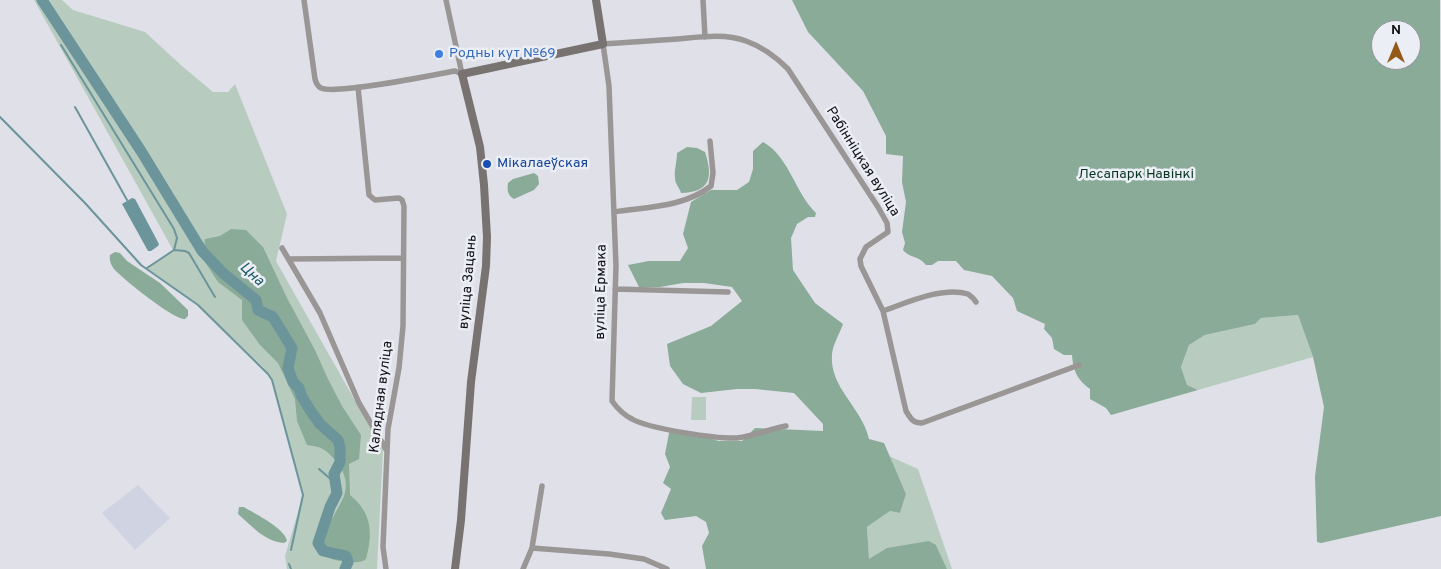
<!DOCTYPE html>
<html>
<head>
<meta charset="utf-8">
<style>
	body { margin:0 }
	#map { position:relative; width:1441px; height:569px; overflow:hidden; background:#dfe0e8; font-family:Overpass,sans-serif }
	canvas { display:block }
	.north { position:absolute; left:1371px; top:20px; width:50px; height:50px; box-sizing:border-box; background:#eceef5; border:1px solid #94959a; border-radius:50%; rotate:0deg; font-size:14px; font-weight:700; line-height:20px; text-align:center; color:#0f0f12 }
	.north::after { content:''; display:block; margin:auto; width:18px; height:22px; background:#945918; clip-path:polygon(50% 0,100% 100%,50% 72%,0 100%) }
</style>
</head>
<body>
<div id="map">
<canvas width="1441" height="569"></canvas>
<div class="north">N</div>
</div>
<script>
const ctx = document.querySelector('canvas').getContext('2d');
ctx.lineJoin = 'round';
function fill(path, color) { ctx.fillStyle = color; ctx.fill(path, 'evenodd'); }
function strokePath(path, color, width, dash) { ctx.strokeStyle = color; ctx.lineWidth = width; ctx.lineCap = dash ? 'butt' : 'round'; ctx.setLineDash(dash || []); ctx.stroke(path); }
function drawText(font, color, halo, rows, align = 'center') {
  ctx.font = font + ' Overpass,sans-serif'; ctx.lineWidth = 5; ctx.setLineDash([]); ctx.textBaseline = 'middle'; ctx.strokeStyle = halo; ctx.fillStyle = color; for (const [text, x, y, turn = 0] of rows) {
    ctx.save(); ctx.translate(x, y); ctx.rotate((+turn || 0) * Math.PI / 180); ctx.textAlign = isNaN(turn) ? turn : align; if (halo) ctx.strokeText(text, 0, 0); ctx.fillText(text, 0, 0); ctx.restore();
  }
}
fill(new Path2D(`
	M138,485L170,518L135,550L102,513Z`), '#d0d4e2');
fill(new Path2D(`
	M34,0H62L73,10L145,32L182,66L213,92H228L235,84L287,214L276,261L383,450L377,569H287L285,556L303,495L272,380L264,368L198,305L147,268L173,250Z
	M1298,315L1313,357L1198,390L1187,385L1181,367L1189,345L1205,335L1255,324L1261,318Z
	M692,397H706V420H691Z
	M889,456L918,469L952,569H947L936,545L869,559L867,527L890,511L900,513L906,494Z`), '#b7ccbf');
fill(new Path2D(`
	M792,0H1440L1441,516L1321,543L1317,542L1315,476L1324,407L1313,357L1298,315L1261,318L1255,324L1205,335L1189,345L1181,367L1187,385L1198,390L1111,415L1106,408L1090,399V389C1077,380 1073,370 1072,355H1064L1054,349L1052,338L1044,329L1045,324L1017,311L1013,298L992,276L964,270L956,261H938L932,265H926C918,255 909,258 903,250L905,243L902,232L906,202L902,182L903,156L886,154V136L863,91L808,32ZM1381,30H1411V60H1381Z
	M763,142C789,156 795,193 816,213L815,217H808L797,224L791,238L793,270L815,303L843,324C840,333 833,344 832,354C829,388 862,407 869,439L884,443L906,494L900,513L890,511L867,527L869,559L887,548L929,541L936,545L947,569H706L702,546L709,533L706,522L696,516L665,520L661,513L671,489L663,483L670,467L665,454L670,428L719,441H742L755,428L823,431V424L794,393L755,389H737L701,393L683,384L670,366L667,344L711,326L742,301L732,287L704,283H683L660,287H639L628,265L649,261H680L688,248L683,234L691,202L711,190H737L749,182L753,169V151Z
	M687,147L697,148L705,152C713,177 711,192 681,193C680,188 675,184 675,178C674,170 677,162 677,153Z
	M534,173L538,176L539,184L534,190L514,199C507,195 507,189 508,183L513,179Z
	M231,229L246,230L263,247L287,298L315,350L328,379L342,406L361,435L359,459L349,464L350,495C372,513 373,533 366,559C360,564 351,562 344,561C297,560 340,512 345,493C348,480 343,470 336,461C325,449 323,447 307,445L297,421L295,399L278,363L260,345L242,320V300L218,282L203,259L205,239L220,236Z
	M115,252L120,253L127,261L160,283L188,310V316L185,319C174,320 123,279 114,269C111,265 109,260 110,255Z
	M239,507H244C255,514 285,528 287,541L284,543C264,541 253,527 238,514Z`), '#89ab97');
fill(new Path2D(`
	M132,198L135,199L159,244L158,246L151,251H148L122,204Z`), '#6b949b');
strokePath(new Path2D(`
	M61,45L174,229L177,238L174,250L147,268
	M75,107L127,200
	M0,117L85,203L141,265L198,305L268,374L272,380L303,495L291,550
	M174,250L185,251L189,253L215,297
	M319,469L334,482
	M289,564L291,569`), '#6b949b', 2);
strokePath(new Path2D(`
	M42,0L141,151L202,251L223,273L256,300L258,310L273,317L292,348L288,368L293,382L299,388L301,395L310,410L320,424L338,440L340,447V462L334,474L337,493L330,507L318,543L323,551L346,556L348,562L345,569`), '#6b949b', 11);
strokePath(new Path2D(`
	M304,0L315,79C316,83 317,86 321,88C337,95 433,75 455,71L462,74
	M446,0L462,74
	M703,0L705,37
	M358,87L369,195L375,200L399,198L402,200L404,206L403,326L399,368L388,429L383,547L386,569
	M614,212C646,207 685,207 711,186L713,173L710,141
	M282,248L320,313L359,403L387,451
	M289,259L403,258
	M615,289L728,292
	M883,311C906,303 943,286 968,294C971,296 974,299 976,302
	M786,426C770,429 754,436 737,438C718,439 649,429 632,419C624,415 617,408 612,401L616,266L609,86L603,44C627,42 652,41 677,39C699,37 725,33 746,41C763,47 776,57 788,69L878,207L887,223L888,232L866,247L860,259L861,266L883,311L906,411C911,419 913,423 922,423L1079,365
	M532,548L609,554L644,559L667,569
	M523,569L532,548L542,486`), '#9a9695', 5.5);
strokePath(new Path2D(`
	M455,569L461,520L471,382L486,266L487,237L484,185L480,147L462,74L603,44L596,0`), '#787271', 8);
for (const [x, y, r, color] of [
	[439,54,5,"#3f7fe0"],
	[487,164,5,"#1a4fb4"]
]) { const dot = new Path2D(); dot.arc(x, y, r, 0, 2 * Math.PI); ctx.fillStyle = color; ctx.fill(dot); strokePath(dot, '#eceef5', 2); }
drawText('14px', '#366cbe', '#eceef5', [
	["Родны кут №69",449,54]
], 'left');
drawText('14px', '#0f0f12', '#eceef5', [
	["Рабінніцкая вуліца",862,162,58],
	["вуліца Зацань",469,282,-85],
	["вуліца Ермака",602,292,-89],
	["Калядная вуліца",382,397,-83]
]);
drawText('14px', '#164399', '#eceef5', [
	["Мікалаеўская",497,164]
], 'left');
drawText('14px', '#073520', '#eceef5', [
	["Лесапарк Навінкі",1136,175]
]);
drawText('italic 15px', '#1e5862', '#eceef5', [
	["Цна",251,275,43]
]);
</script>
</body>
</html>
